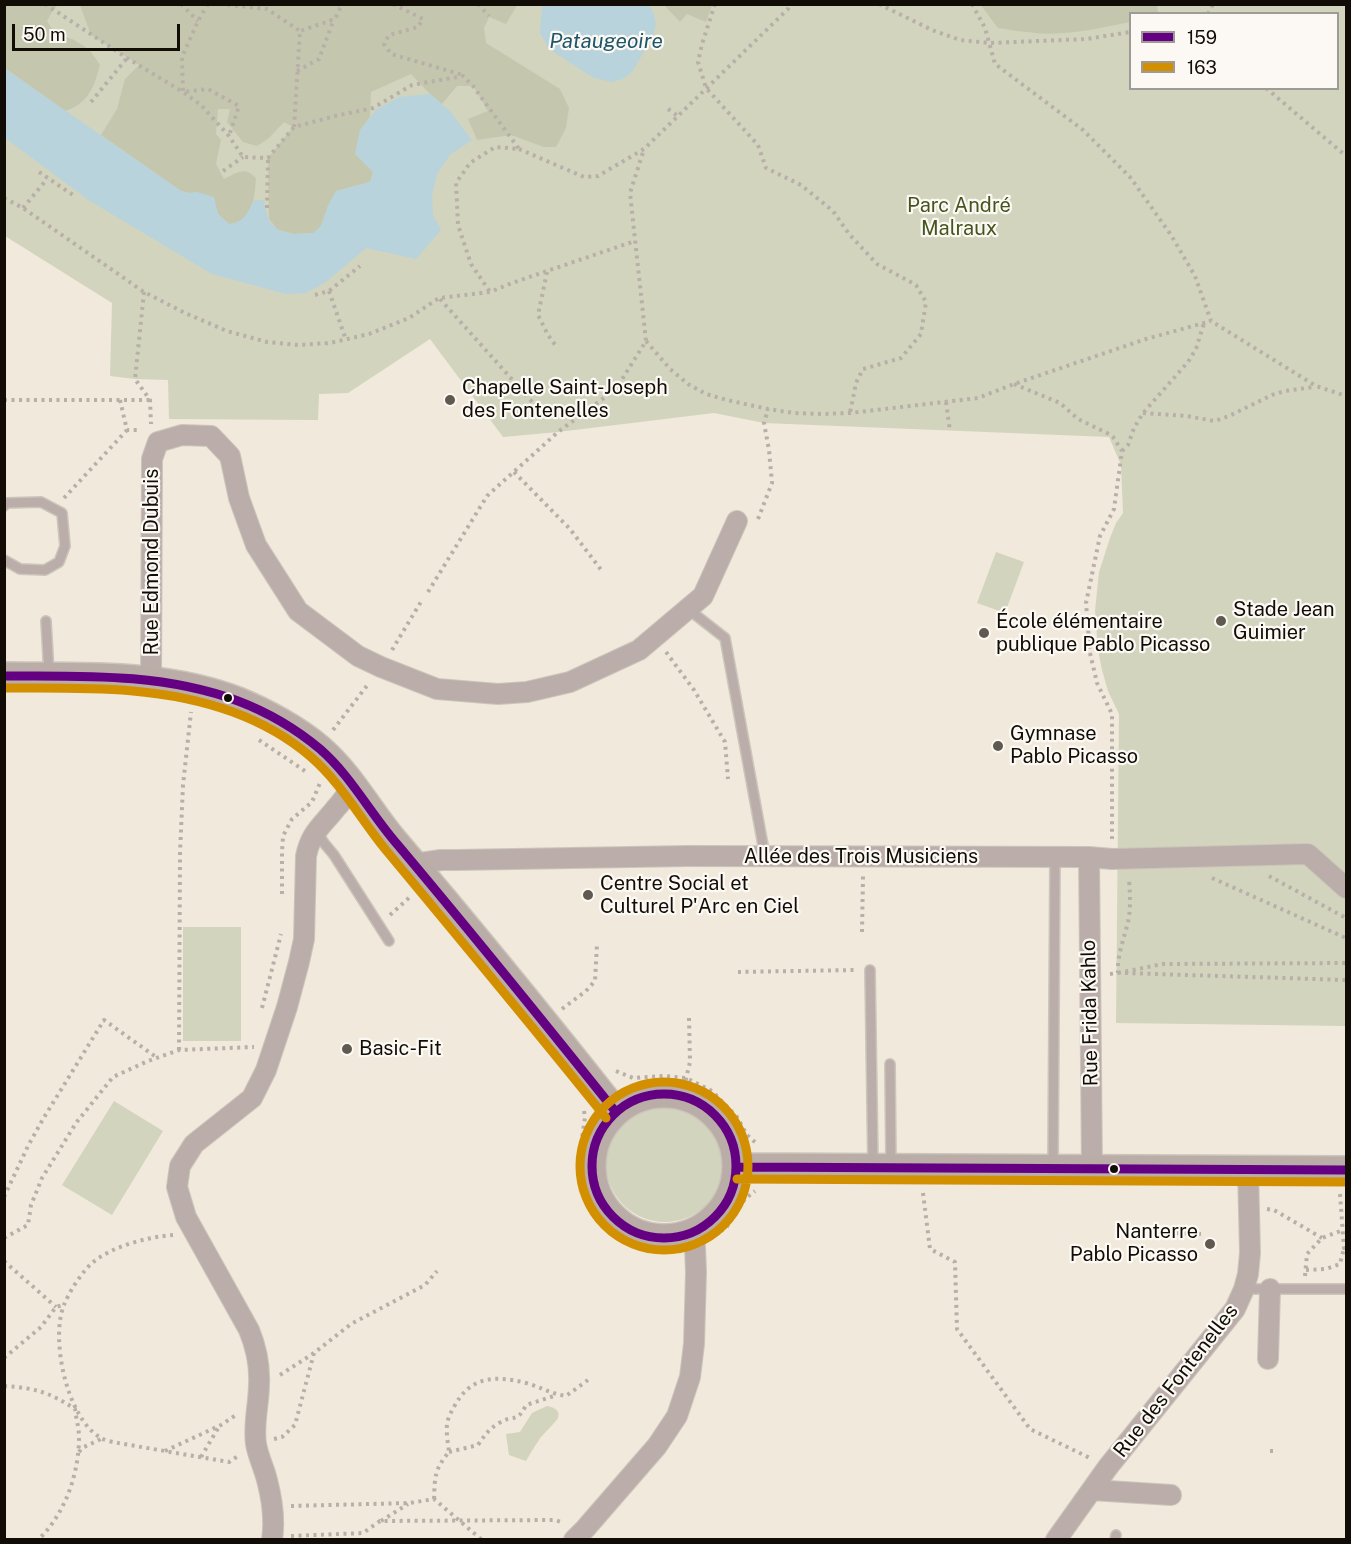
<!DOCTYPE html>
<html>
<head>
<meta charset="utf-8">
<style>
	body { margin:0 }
	#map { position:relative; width:1351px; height:1544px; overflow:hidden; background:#f1e9dc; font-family:"Public Sans",sans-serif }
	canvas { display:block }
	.frame { position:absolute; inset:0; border:6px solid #110c05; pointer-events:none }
	.legend { position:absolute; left:1129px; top:12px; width:210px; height:78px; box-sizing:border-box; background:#fcf9f5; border:2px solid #9e9a95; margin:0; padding:8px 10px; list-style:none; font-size:18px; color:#110c05 }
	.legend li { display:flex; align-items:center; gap:12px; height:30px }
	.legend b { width:30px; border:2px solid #9e9a95 }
	.scale { position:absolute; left:12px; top:24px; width:168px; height:27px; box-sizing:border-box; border:3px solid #110c05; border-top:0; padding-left:8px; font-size:18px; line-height:21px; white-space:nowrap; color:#110c05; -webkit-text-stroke:4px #fcf9f5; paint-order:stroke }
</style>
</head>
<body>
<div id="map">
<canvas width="1351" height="1544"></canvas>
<div class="frame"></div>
<ul class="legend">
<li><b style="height:8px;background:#640082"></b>159</li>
<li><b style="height:8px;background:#d28f00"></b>163</li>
</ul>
<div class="scale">50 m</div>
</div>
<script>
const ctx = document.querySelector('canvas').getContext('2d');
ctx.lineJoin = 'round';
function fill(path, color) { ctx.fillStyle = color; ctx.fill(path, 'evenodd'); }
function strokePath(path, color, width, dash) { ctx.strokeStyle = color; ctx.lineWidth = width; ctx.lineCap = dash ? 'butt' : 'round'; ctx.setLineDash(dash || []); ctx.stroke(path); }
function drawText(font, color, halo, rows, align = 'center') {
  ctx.font = font + ' "Public Sans",sans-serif'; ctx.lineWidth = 4.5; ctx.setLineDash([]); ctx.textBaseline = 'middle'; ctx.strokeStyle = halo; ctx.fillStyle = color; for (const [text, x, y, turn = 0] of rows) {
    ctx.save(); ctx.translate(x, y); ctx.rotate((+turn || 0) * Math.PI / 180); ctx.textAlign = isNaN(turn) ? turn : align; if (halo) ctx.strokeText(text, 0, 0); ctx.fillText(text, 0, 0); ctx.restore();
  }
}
fill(new Path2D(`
	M4,5H1346V1026L1116,1023L1119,714L1108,691L1102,670L1098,650L1095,611L1099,572L1110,538L1116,523L1123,513L1121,465L1109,437L764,423L714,413L558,432L503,437L430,339L348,393L319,394L318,420L169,419L168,380L135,379L110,376L112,303L5,236ZM1130,14H1338V88H1130Z
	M996,552L1024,562L1005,613L977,603Z
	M183,927H241V1041H183Z
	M114,1101L163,1131L112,1215L62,1185Z
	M606 1163a59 59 0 1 1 118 0a59 59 0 1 1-118 0Z
	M547,1406C553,1407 561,1410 558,1418C556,1422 542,1435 539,1440C534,1447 530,1454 526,1461L509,1455L506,1434L520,1432L532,1413Z`), '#d2d4be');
fill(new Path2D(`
	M5,4L58,5L53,10L47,21L55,34L72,39L84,46L91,52L100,65C94,87 89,103 65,111L5,68Z
	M80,5H517L506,24L489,17L484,28L486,43L560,89L569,108L566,128L556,147H544L511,135L477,140L468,119L488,111L473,86H457L442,104L430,94L411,74L371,92L370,117L360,130L373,172L370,182L336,191L328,206L321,226L314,233L294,234L278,230L269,219L268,158L293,127L284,122L269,138L257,146L243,142L227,122L230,109H218L216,134L221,140L216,164L224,179C238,172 244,166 256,178C255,192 254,215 239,222C238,223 230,224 229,224L218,214L197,192L189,193L181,191L101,135L117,109L125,79L139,65L91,35Z
	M664,5H712L706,22L687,14L680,22Z
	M981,5H1157L1158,13L1130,14V22C1100,28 1067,36 1036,33C1024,32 1011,30 998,28L986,12Z`), '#c4c7ae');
fill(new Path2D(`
	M542,5H649L654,14L656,24L653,36L632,72L623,79L612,82L594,78L549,49L540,33Z
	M4,68L181,191L189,193L197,192L214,197L218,214L229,224C245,222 247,213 254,200H263L269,221L278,230L294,234L313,233L321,226L328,206L336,191L370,182L373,172L355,154L360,130L376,110L399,97L430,94L450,111L472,140L450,155L437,174L432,196L433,215L441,230L416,259L366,248L326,282L306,293L286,294L212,274L90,201L5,138Z`), '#b8d3dc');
const lane = new Path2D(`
	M4,506L6,503L41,502L62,513L65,546L59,562L45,570L20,569L4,560
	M688,609L725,638L765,856
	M46,621L49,674
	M317,832L324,843L334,855L389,941
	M870,970L873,1166
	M890,1064L891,1165
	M1053,1167L1055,858
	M1244,1289H1346
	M1115,1540L1116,1535`);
const street = new Path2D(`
	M151,680L152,459L158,442L182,435L211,436L230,456L239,498L256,545L298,611L358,656L381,667L437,689L498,694L527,692L570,682L639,650L703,596L737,521
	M1089,857L1092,1169
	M414,864L441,860H456L688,856L1089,857L1112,859L1308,854L1346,888
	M1268,1359L1270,1289
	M1092,1490L1171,1495
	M272,1540C275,1520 272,1499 267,1480C264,1468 258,1456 256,1444C253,1424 259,1404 259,1384C260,1365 256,1347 249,1330L186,1217L177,1187L180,1166L194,1144L252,1098L266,1070L287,1007L299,962L304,939L306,856C311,832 322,826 336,808C343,801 348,792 353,785
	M574,1540L585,1529L657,1446L677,1416L690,1377L694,1344L696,1272L695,1247L692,1232
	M1056,1540L1108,1467L1235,1309L1244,1289L1248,1274L1250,1253L1248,1169`);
const secondary = new Path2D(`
	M4,676C83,677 163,672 238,701C265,712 298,730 320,749C351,776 368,810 394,841C469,929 543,1020 615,1111
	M592 1166a72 72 0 1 1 144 0a72 72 0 1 1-144 0Z
	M737,1167L1346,1170`);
strokePath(lane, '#cbc5bb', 12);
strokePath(street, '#cbc5bb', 22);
strokePath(secondary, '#cbc5bb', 30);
strokePath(new Path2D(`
	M45,4L127,58L183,92L201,105L229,136L243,157L268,158L294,127L335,116L373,108L412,85L463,76L473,86L519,149L495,147L470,163L456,183L458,225L471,264L490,292
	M181,4L198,21
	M208,4L198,21L182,57L183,92L208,89L239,106L229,136
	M220,4L267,9L300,31
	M393,4L423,19L418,27L389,35L384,44L391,54L463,75
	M478,4L489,16
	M715,4L702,44L698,62L706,88L758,145L766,168L801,185L833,211L849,234L877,264L916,285L926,302L921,334L901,358L863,369L856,383L850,413
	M879,4L932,30L960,40L990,43L1087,39L1130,32
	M972,4L985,28L995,64L1083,130L1130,177L1171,235L1195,276L1211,321L1316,386L1346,396
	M1208,14L1213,4
	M297,71L319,59L334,19
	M1266,88L1346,156
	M91,102L127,58
	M668,109L678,116
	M294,127L300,31L335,19L342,4
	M519,149L584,177L598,176L644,149L788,9L790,4
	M223,171L243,157
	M39,172L73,195
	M4,198L23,208L144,292L185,313L227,331L267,342L298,345L330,343L369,334L409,318L439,298L490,292L512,283L635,241
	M23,208L47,179
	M267,208L268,158
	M547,272L538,315L548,335L556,346
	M329,291L346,340
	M144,292L135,379L150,400L151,424
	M315,295L329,291L360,266
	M440,299L543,414
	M646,341L670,369L688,384L706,394L727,400L768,409L794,413L822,414L850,413L978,398L1014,384L1146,339L1211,321
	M1014,384L1060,403L1078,419L1107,433L1113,437L1122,451L1114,509L1100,536L1086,603L1090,653L1097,683L1112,714V839
	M4,400H150
	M120,400L127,430H141
	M946,402L950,431
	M1143,413L1186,416L1215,421L1229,416L1272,395L1285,391L1314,387
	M1122,451L1128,445L1134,428L1143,413L1188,362L1196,349L1204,323
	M514,472L570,529L602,571
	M64,498L127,430
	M758,519L772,483L769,450L764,423L768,409
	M428,592L487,496L558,432L616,389L646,341L630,193L644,149
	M392,650L422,600
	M666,652L694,690L725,742L728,779
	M333,730L369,683
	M259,740L305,771
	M1269,876L1346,918
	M1212,878L1346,938
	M282,894V852L283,836L292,819L312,802L320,783
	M390,915L411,896
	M862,932L863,876
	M738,972L854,970
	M1118,973L1163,964L1346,963
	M1125,973L1346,980
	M1110,974L1118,973C1117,955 1124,939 1128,922C1131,908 1130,894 1129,879
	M262,1008L281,934
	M562,1009L586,991L595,981L597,944
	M179,1050L180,853L183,785L191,712
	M616,1071L633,1078L664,1076L686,1078L712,1091L737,1117L747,1135L756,1143
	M682,1095L690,1062L689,1018
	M584,1111L585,1117L578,1168L582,1186L595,1213L611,1232L633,1242L655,1249L677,1248
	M923,1193L930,1249L955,1262L957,1329L1030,1429L1092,1459
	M1340,1194L1344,1248H1346
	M4,1197L28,1146L43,1119L104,1020L156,1057
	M1267,1209L1274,1210L1322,1238
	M173,1235C148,1237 112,1246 92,1263C82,1272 69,1292 64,1305C50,1339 67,1419 101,1438C106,1441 113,1442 118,1443L229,1462L238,1456
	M714,1235L726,1228L745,1199L755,1191
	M1173,1237V1233L1201,1234
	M4,1238L28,1225L31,1205L42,1178L76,1123L113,1077L148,1061L179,1050L254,1047
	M4,1261L56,1307
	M1306,1270L1326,1269L1340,1264L1344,1248
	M1305,1276L1307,1254L1322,1238L1343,1230
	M4,1358L41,1327L56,1307L63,1305
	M280,1375L314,1353L351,1324L425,1285L437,1271
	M4,1386C35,1388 49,1392 75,1409C76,1418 79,1428 79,1437C79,1474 65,1514 38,1540
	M274,1439L282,1437L295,1425L314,1353
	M165,1451L221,1425L236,1415
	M1270,1451H1275
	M79,1452L82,1448L101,1439
	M449,1452L478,1445C484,1436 489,1429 499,1423C513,1414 517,1424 526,1405L557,1395
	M201,1457L220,1425
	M434,1499C435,1477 434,1470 449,1452C448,1443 446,1433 447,1424C448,1418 451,1412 454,1407C470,1376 495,1375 526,1383C540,1387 552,1394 566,1396L588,1380
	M291,1506L410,1503L434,1499L482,1540
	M381,1521L408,1504
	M291,1536L363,1533L380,1521L555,1520L564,1523`), '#b9afa9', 4, [3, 4.5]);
strokePath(lane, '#bbaeaa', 9);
strokePath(street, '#bbaeaa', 20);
strokePath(secondary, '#baaca6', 27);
strokePath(new Path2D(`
	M4,676C83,676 163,673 238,701C267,712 296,729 320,749C351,776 370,813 397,844C471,932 543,1021 615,1111
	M592 1166a72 72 0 1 1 144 0a72 72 0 1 1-144 0Z
	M737,1167L1346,1170`), '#640082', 9);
strokePath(new Path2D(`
	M4,688C81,688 160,685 233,712C260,722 289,738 311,757C341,783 360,818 385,849C459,938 533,1027 606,1118
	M580 1166a84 84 0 1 1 168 0a84 84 0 1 1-168 0Z
	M737,1179L1346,1182`), '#d28f00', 9);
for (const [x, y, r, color] of [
	[450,400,6,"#5f5950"],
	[1221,621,6,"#5f5950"],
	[984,633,6,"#5f5950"],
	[228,698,5,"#110c05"],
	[998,746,6,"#5f5950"],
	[588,895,6,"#5f5950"],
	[347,1049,6,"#5f5950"],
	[1114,1169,5,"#110c05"],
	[1210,1244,6,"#5f5950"]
]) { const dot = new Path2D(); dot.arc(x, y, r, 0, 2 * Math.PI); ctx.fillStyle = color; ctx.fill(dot); strokePath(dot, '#fcf9f5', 2); }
drawText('20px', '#45551d', '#fcf9f5', [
	["Parc André",959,206],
	["Malraux",959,229]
]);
drawText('20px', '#110c05', '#fcf9f5', [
	["Chapelle Saint-Joseph",462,388],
	["des Fontenelles",462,411],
	["Stade Jean",1233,610],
	["Guimier",1233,633],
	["École élémentaire",996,622],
	["publique Pablo Picasso",996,645],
	["Gymnase",1010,734],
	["Pablo Picasso",1010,757],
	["Centre Social et",600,884],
	["Culturel P'Arc en Ciel",600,907],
	["Basic-Fit",359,1049],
	["Nanterre",1198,1232,"right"],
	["Pablo Picasso",1198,1255,"right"]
], 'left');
drawText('20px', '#110c05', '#fcf9f5', [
	["Rue Edmond Dubuis",152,562,-90],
	["Allée des Trois Musiciens",861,857],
	["Rue Frida Kahlo",1090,1013,-91],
	["Rue des Fontenelles",1176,1381,-52]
]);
drawText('italic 21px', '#1e5569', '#fcf9f5', [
	["Pataugeoire",606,42]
]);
</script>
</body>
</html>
